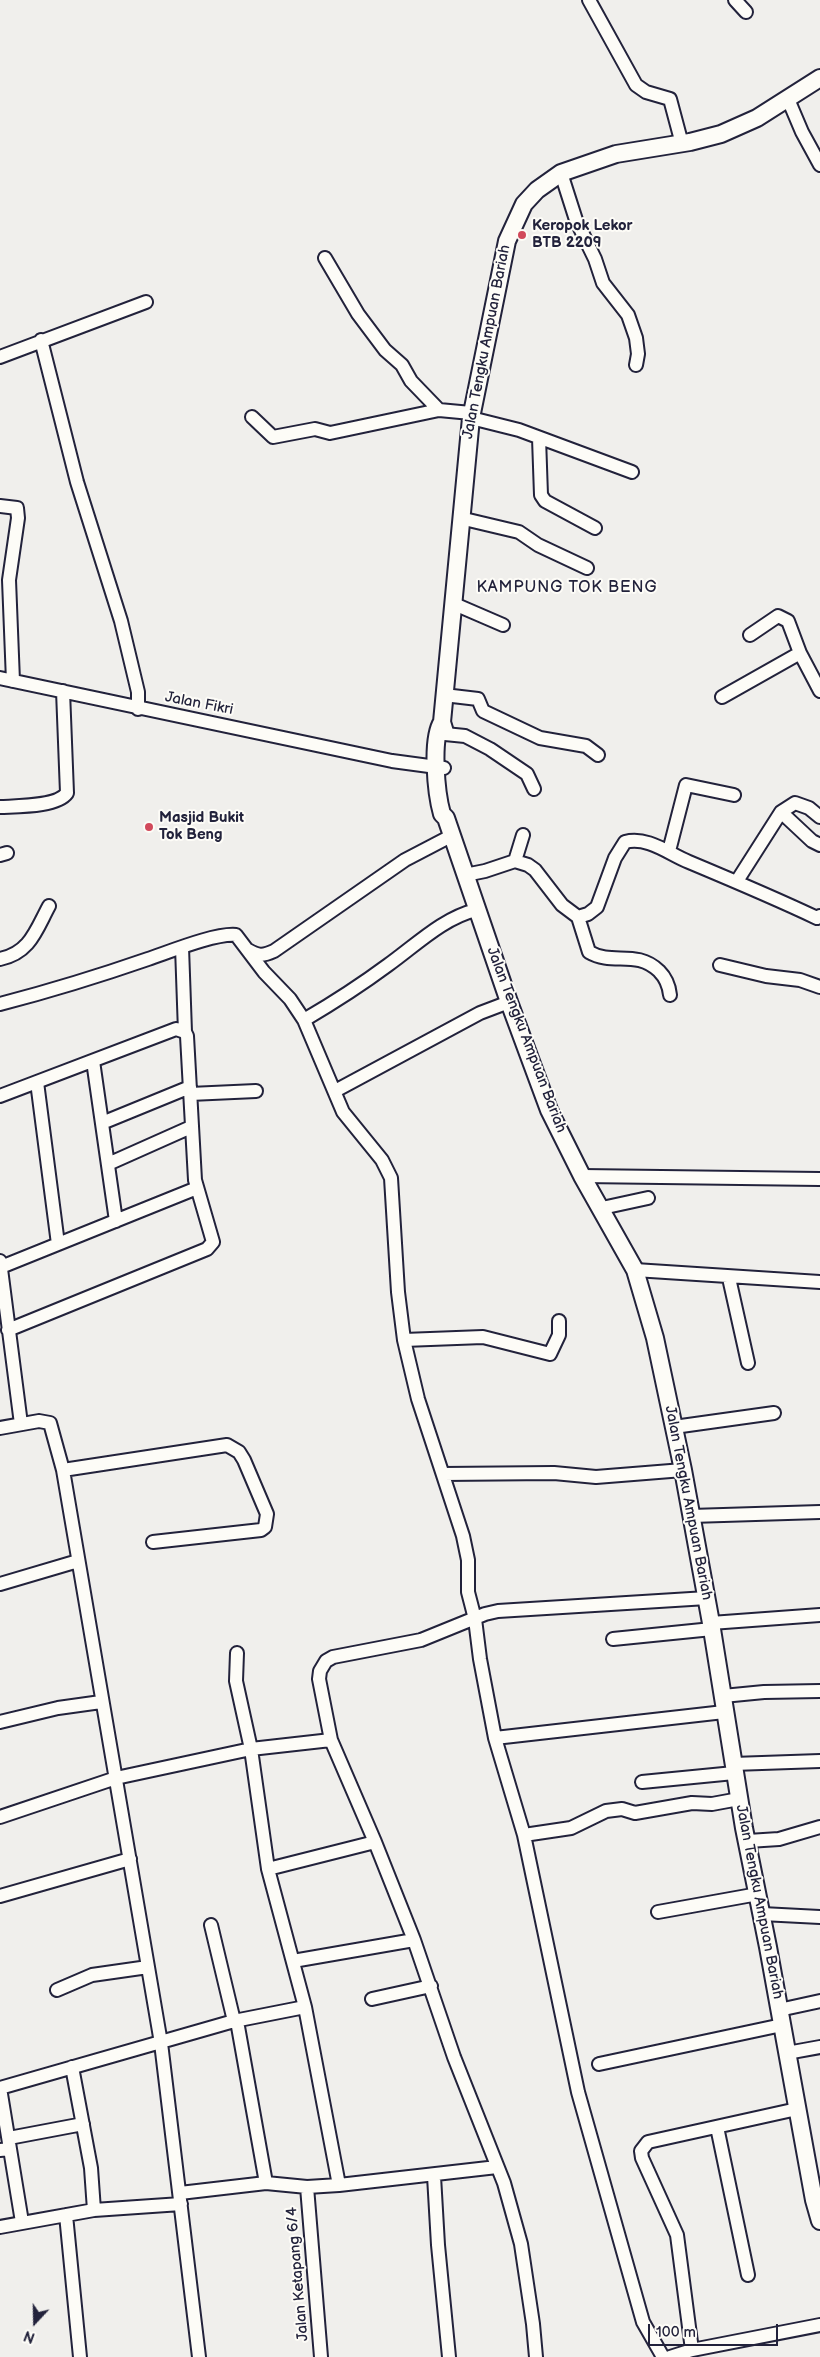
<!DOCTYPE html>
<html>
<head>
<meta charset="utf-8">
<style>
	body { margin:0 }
	#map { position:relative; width:820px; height:2357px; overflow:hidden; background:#f0efec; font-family:"Balsamiq Sans",sans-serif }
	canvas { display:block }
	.north { position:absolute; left:10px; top:2297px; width:50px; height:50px; -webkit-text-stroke:4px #fdfcf7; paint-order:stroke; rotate:201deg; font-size:14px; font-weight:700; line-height:20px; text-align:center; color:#22223b }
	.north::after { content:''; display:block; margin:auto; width:18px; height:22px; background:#22223b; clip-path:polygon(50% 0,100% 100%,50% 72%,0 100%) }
	.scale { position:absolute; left:648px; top:2324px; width:130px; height:22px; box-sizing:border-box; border:2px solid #22223b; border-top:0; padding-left:6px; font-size:15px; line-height:18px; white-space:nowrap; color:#22223b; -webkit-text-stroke:4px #fdfcf7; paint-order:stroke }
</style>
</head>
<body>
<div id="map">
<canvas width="820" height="2357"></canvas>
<div class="north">N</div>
<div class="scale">100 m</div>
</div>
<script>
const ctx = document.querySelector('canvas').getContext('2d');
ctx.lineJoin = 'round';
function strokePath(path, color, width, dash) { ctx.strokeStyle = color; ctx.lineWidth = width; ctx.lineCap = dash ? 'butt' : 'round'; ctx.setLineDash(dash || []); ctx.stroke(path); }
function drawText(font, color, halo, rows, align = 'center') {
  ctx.font = font + ' "Balsamiq Sans",sans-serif'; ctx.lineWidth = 4; ctx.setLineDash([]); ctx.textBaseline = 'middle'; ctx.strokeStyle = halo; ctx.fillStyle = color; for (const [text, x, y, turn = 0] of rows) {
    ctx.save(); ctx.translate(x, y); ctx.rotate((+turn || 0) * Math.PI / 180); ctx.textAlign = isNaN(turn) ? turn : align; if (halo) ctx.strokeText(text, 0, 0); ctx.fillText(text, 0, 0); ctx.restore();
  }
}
const minor = new Path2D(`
	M589,0L636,85L646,92L670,99L682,144
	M735,0L746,12
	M788,99L802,132L820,165
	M561,173L576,220L595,259L603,283L628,315L636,338L638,354L636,365
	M325,258L358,314L385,350L402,365L411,381L439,410L471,413
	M41,340L77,482L121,621L138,692V709
	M0,357L146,302
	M252,417L273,437L315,429L330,433L439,410
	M471,418L519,430L632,472
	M539,438L541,495L545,501L595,528
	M0,506L17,508L18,518L9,580L13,681
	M460,518L519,532L538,545L587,568
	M452,603L503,625
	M750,635L778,616L788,621L800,653L820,691
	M0,678L392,761L444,768
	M444,695L478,699L483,711L540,738L586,746L598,755
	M722,697L800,653
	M445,734L465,736L490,749L527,774L534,789
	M0,807C17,806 57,807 67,793L63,691
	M781,812L812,841L820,845
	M669,851L686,785L734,795
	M0,855L7,853
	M515,861L523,835
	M465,875L485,871L515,861L528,865L535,870L562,905L578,917L589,952C613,966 636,949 659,971C666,978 669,985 670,995
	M737,881L781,812L795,803L809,808L820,817
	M578,917L588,914L597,907L615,858L625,842C648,836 669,854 689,862C732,880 775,898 817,918L820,916
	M182,947L185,1032
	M248,950C258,956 263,956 274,951L405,860L451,836
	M0,959C30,953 36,930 49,906
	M720,965L766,976L800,980L820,987
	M0,1004C50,991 99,976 148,959C169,952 215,933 236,935L264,972L290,999L304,1020L343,1112L382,1160L391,1178L398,1292L404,1340L418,1399L463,1536L468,1560V1592L475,1619L480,1659L495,1738L524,1835L578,2092L643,2322L663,2357
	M304,1020C333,1003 361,985 388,965C416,945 443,918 476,910
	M93,1061L116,1221
	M37,1082L58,1244
	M335,1091L480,1013L509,1002
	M190,1094L256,1091
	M0,1096L176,1029L185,1032L187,1036L195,1180L213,1242L207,1249L8,1330
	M102,1123L190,1087
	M108,1164L191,1127
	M582,1176L820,1179
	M602,1208L648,1198
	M0,1261L21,1424
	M1,1267L197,1188
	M635,1270L820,1282
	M729,1278L748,1363
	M404,1340L483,1337L550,1354L559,1335V1321
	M674,1427L774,1413
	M0,1428L39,1421L50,1423L63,1470L161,2043L199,2357
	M63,1470L227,1445L239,1452L244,1460L267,1514L265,1527L261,1530L153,1542
	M443,1474L554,1473L596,1477L683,1470
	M691,1516L820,1512
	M0,1584L78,1561
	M711,1623L820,1615
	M613,1639L712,1629
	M237,1653L236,1681L251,1749L268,1869L305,2007L339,2185
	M723,1696L764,1692L820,1691
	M0,1722L58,1708L101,1702
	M495,1738L724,1712
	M733,1764L820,1761
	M642,1782L734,1773
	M0,1817L116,1778L251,1749L331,1740
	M524,1835L571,1828L606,1811L622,1809L635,1813L692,1803L712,1804L739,1799
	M748,1841L779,1839L820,1827
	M268,1869L375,1842
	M0,1896L130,1859
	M658,1912L758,1894
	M762,1914L820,1917
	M211,1925L234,2021
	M293,1961L414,1940
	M57,1990L92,1975L148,1967
	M372,1999L431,1986
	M779,2010L820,2001
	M237,2021L266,2183
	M787,2053L820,2047
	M599,2064L782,2025
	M72,2067L91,2168L94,2210
	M717,2127L748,2275
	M9,2138L83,2124
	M10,2149L22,2222
	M0,2150L10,2149L0,2088L234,2021L305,2007
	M434,2176L438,2245L449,2357
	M307,2187L321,2357
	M180,2193L266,2183L307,2187L339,2185L497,2167
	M66,2215L80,2357
	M0,2227L94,2210L181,2204
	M692,2350L677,2235L642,2158L641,2151L648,2142L797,2109
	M536,2357L533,2324L521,2244L504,2183L454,2057L414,1940L375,1842L331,1740L319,1679L320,1671L326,1661L333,1657L421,1640L485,1614L498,1611L707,1598
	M670,2357L692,2350L820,2325`);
const major = new Path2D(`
	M442,722C431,739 436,793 442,814L446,818L509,1002L549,1110L582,1176L635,1270L655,1338L683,1470L711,1623L744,1828L768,1947L814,2200L820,2221
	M445,732L442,722L471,418L507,241L524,204L537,190L561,173L616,154L690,142L721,134L757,118L820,78`);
strokePath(minor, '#22223b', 16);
strokePath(major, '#22223b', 20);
strokePath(minor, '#fdfcf7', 12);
strokePath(major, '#fdfcf7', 16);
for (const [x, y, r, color] of [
	[522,235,5,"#d1495b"],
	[149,827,5,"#d1495b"]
]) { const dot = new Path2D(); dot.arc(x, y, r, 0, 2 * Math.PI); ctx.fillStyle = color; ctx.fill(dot); strokePath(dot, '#fdfcf7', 2); }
drawText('bold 15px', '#22223b', '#fdfcf7', [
	["Keropok Lekor",532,226],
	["BTB 2209",532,243],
	["Masjid Bukit",159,818],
	["Tok Beng",159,835]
], 'left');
drawText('15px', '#22223b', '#fdfcf7', [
	["Jalan Tengku Ampuan Bariah",487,342,-79],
	["Jalan Fikri",199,704,11],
	["Jalan Tengku Ampuan Bariah",526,1040,69],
	["Jalan Tengku Ampuan Bariah",688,1503,79],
	["Jalan Tengku Ampuan Bariah",759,1902,79],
	["Jalan Ketapang 6/4",298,2274,-95]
]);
ctx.letterSpacing = '1px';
drawText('16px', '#22223b', '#fdfcf7', [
	["KAMPUNG TOK BENG",567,588]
]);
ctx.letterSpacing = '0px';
</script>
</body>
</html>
